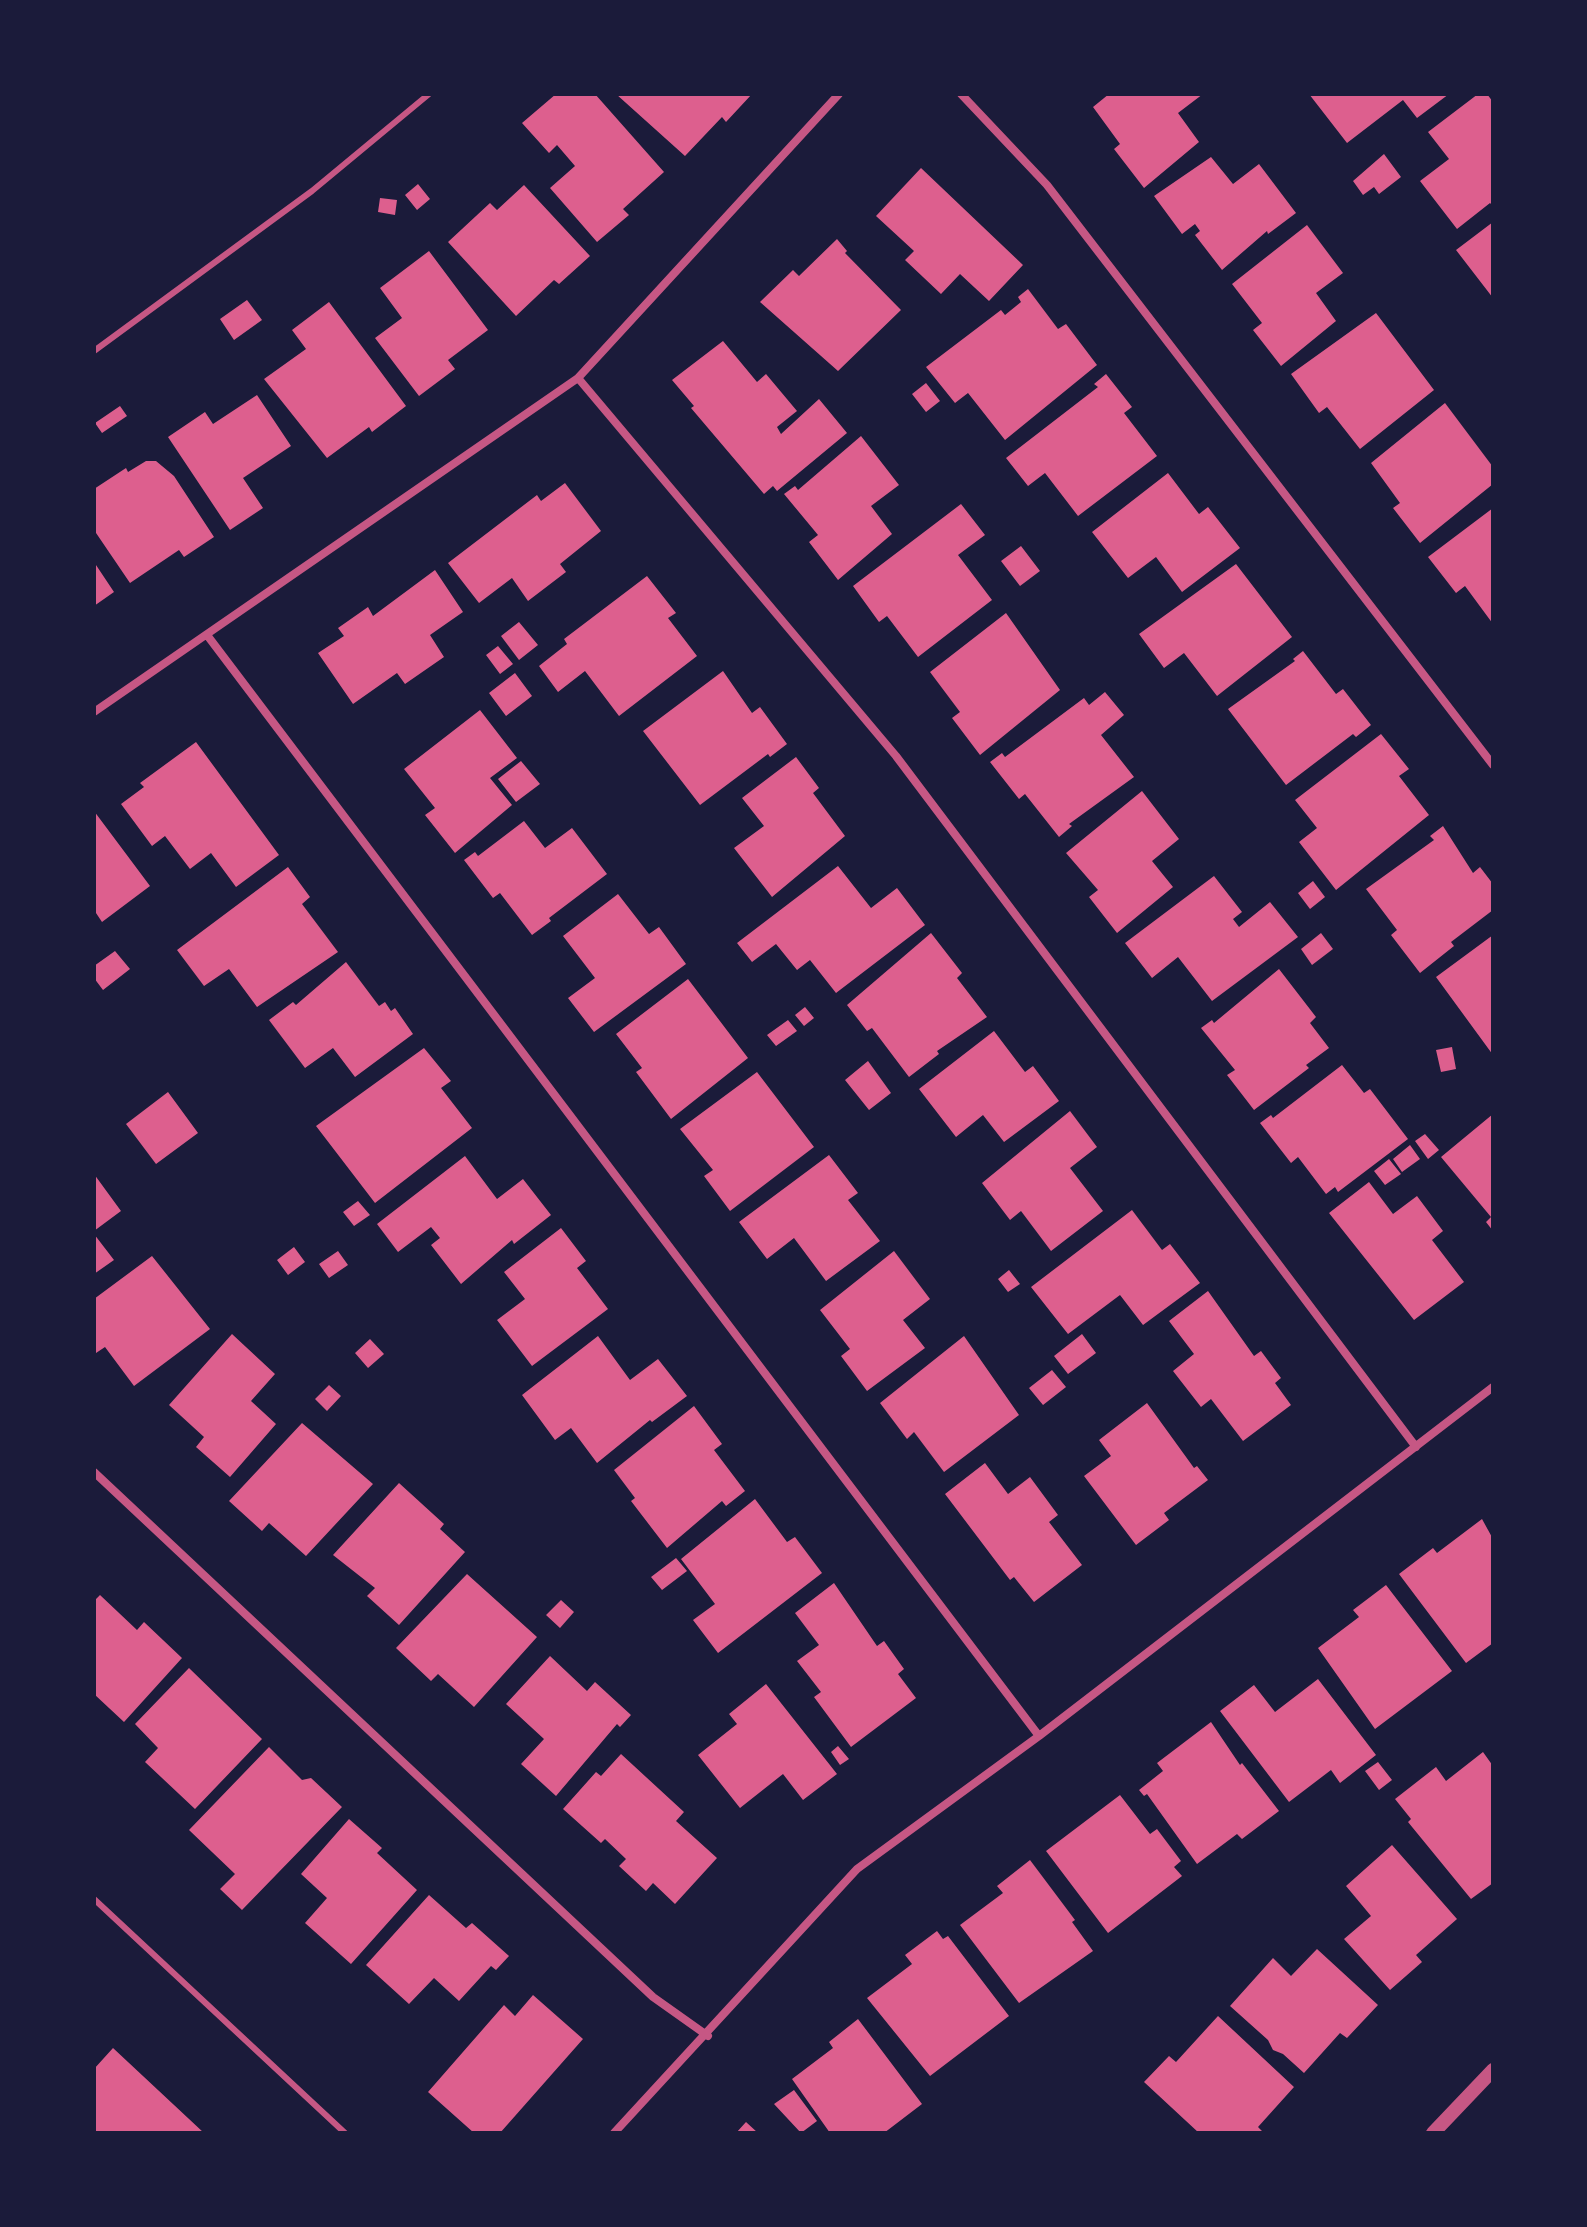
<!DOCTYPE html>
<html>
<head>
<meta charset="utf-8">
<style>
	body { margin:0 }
	#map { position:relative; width:1587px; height:2227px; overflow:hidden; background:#1b1b3a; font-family:Raleway,sans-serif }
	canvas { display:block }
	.frame { position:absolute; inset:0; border:96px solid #1b1b3a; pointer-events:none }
</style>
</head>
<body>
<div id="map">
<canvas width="1587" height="2227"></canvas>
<div class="frame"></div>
</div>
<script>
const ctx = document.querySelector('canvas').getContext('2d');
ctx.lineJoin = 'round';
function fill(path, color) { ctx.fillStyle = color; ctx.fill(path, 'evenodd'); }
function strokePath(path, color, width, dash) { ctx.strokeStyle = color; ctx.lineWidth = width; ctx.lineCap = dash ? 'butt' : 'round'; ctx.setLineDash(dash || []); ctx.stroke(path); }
fill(new Path2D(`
	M556,94H595L664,172L623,209L629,215L597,242L550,188L575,166L557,145L549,153L522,123Z
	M616,94H752L726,122L722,117L685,156Z
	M1109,94H1203L1178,113L1199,142L1144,188L1114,149L1120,144L1093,107Z
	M1309,94H1449L1417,118L1403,100L1347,143Z
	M1478,94H1487L1493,102V206L1490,203L1457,229L1420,181L1449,159L1428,132Z
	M1384,154L1401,177L1379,194L1374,187L1363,195L1353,181Z
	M1211,157L1233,184L1259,164L1296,213L1268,234L1267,231L1222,270L1195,235L1200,231L1195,224L1182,234L1154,196Z
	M921,168L1023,265L989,301L960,274L941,294L905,260L914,251L876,216Z
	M418,184L430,199L417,210L405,195Z
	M524,185L590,256L559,284L554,280L516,316L448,242L490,203L497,210Z
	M380,198L397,200L395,215L378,212Z
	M1493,222V298L1456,250Z
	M1307,225L1343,273L1316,293L1336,321L1281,366L1253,330L1262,323L1232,284Z
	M837,239L847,251L845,253L901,310L838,371L760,302L793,270L799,276Z
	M429,251L488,330L448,360L455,369L419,396L375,338L402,318L380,288Z
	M1028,289L1058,329L1066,324L1097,365L1005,440L968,393L955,403L926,367L1001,310L1005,315L1021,302L1018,297Z
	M247,300L262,320L234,340L220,319Z
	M329,302L406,406L372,432L369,427L327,458L264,379L306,349L292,330Z
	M1376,313L1434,390L1360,449L1327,407L1319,413L1291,374Z
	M723,341L757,382L766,374L797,411L777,427L781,434L819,399L847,433L777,491L773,486L764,494L691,408L694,406L672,380Z
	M1106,374L1132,407L1124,413L1157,456L1078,516L1045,473L1028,486L1006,458L1098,387L1094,384Z
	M926,383L940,401L926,412L912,394Z
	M257,395L291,446L243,478L263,508L230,530L168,437L205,412L213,424Z
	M1445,403L1493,467V484L1420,543L1393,508L1400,503L1371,463Z
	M120,406L127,416L102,433L95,423Z
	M861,436L899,485L871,506L892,534L838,580L809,542L818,535L784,494L795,486L798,490Z
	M146,461H156L174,476L214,537L184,557L179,550L130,583L94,530V489L126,468L128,472Z
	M1168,473L1199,514L1208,507L1240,548L1182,592L1156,557L1128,578L1092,532Z
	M565,483L601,531L560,564L566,572L528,601L512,578L479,603L448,563L537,495L541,501Z
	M961,504L985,535L958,555L992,600L918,657L887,616L879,622L853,586Z
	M1493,508V624L1465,586L1456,593L1428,557Z
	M1021,546L1040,571L1020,586L1001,561Z
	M94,562L114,592L94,606Z
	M1236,564L1292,637L1217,696L1184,653L1164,668L1139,634Z
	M435,570L463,612L430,635L444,657L405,684L397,673L353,704L318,653L344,636L338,628L368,607L373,616Z
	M647,576L676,613L668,618L697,656L619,716L585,671L558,692L539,666L567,644L564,639Z
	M1006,613L1060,690L980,755L952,718L960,712L930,672Z
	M519,622L538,645L519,660L501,636Z
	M498,646L513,664L500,674L486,655Z
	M1303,651L1336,694L1343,689L1371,725L1356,737L1353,734L1286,785L1228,709L1295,661L1293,659Z
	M723,671L752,713L760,707L787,744L770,757L768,754L700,805L643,731Z
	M515,673L532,696L506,716L489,693Z
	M1105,692L1124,715L1101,735L1134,777L1069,824L1072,826L1059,837L1025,794L1019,799L990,762L1002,753L1005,757L1084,698L1089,705Z
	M480,710L517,758L490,778L512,805L455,853L425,815L435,808L404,769Z
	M1381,734L1409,769L1399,776L1429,815L1336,890L1299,842L1317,828L1295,800Z
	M196,742L279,855L236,887L211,853L190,869L165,836L152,846L121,804L144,787L140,783Z
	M796,757L819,788L813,793L845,836L772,897L734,848L764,826L742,798Z
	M521,761L540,784L516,802L498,779Z
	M1142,791L1179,839L1152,861L1173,887L1117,933L1089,897L1098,890L1066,853Z
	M94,811L150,886L102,922L94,910Z
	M524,821L545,848L572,828L607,874L549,918L551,921L532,935L500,893L493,898L464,860L475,852L478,856Z
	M1443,826L1473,873L1480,867L1493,884V910L1451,942L1454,946L1420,973L1391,935L1397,930L1366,889L1434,840L1430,836Z
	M838,866L871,908L897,888L925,925L836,993L810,960L797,970L776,944L752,962L737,943Z
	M288,867L310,897L302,904L338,952L257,1007L229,969L204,986L177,950Z
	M1214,876L1242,912L1233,919L1239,927L1270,902L1298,937L1212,1001L1178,957L1152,978L1125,943Z
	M1313,881L1325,897L1310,909L1298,893Z
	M618,894L649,934L659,927L686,964L594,1032L568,998L595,978L563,936Z
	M931,933L962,973L957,978L987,1017L937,1051L939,1054L909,1077L872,1028L867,1031L847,1005Z
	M1321,933L1333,949L1312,965L1301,949Z
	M1493,935V1055L1436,977Z
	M115,951L130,969L103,990L94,978V966Z
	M346,962L379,1006L385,1002L391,1011L395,1008L413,1034L355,1077L333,1048L305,1068L269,1020L293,1002L296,1005Z
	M1279,969L1316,1017L1310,1023L1329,1048L1306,1065L1309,1068L1254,1110L1227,1075L1235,1070L1201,1028L1212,1020L1214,1023Z
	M688,979L748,1058L671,1119L636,1072L642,1068L616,1034Z
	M805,1007L814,1018L804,1026L795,1015Z
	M788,1020L797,1031L776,1046L767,1035Z
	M994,1031L1025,1072L1033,1066L1059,1101L1004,1142L983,1115L956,1137L919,1089Z
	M1452,1047L1456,1069L1441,1072L1436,1050Z
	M424,1048L451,1081L441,1088L472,1128L375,1203L316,1126Z
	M868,1061L891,1093L869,1110L845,1080Z
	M1342,1065L1364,1093L1370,1089L1408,1139L1338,1192L1335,1187L1326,1194L1298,1157L1291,1163L1260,1123L1271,1115L1273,1118Z
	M757,1072L814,1147L730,1211L704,1176L713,1170L680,1129Z
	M168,1092L198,1133L156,1164L126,1124Z
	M1070,1111L1097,1147L1070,1168L1103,1211L1051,1251L1021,1211L1010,1220L982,1183Z
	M1493,1114V1231L1486,1222L1491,1217L1441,1157Z
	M1425,1134L1439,1150L1428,1159L1415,1141Z
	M1410,1145L1420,1159L1402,1172L1393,1159Z
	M829,1155L858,1193L848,1200L880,1241L826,1281L794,1238L767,1259L739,1222Z
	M465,1156L497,1199L523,1179L551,1215L514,1244L512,1240L461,1284L431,1245L440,1238L431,1227L398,1252L377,1224Z
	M1389,1159L1401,1174L1385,1185L1374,1171Z
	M94,1174L121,1211L94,1231Z
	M1369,1182L1393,1214L1417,1196L1443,1231L1432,1240L1464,1282L1414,1320L1329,1213Z
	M358,1201L370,1215L354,1226L343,1212Z
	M1132,1210L1162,1250L1170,1244L1200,1283L1143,1325L1120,1295L1068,1334L1031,1287Z
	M561,1228L586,1261L577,1268L608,1309L532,1366L497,1320L525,1299L504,1272Z
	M94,1234L114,1260L94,1274Z
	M294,1247L305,1262L288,1275L277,1260Z
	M338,1251L348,1265L329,1278L319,1264Z
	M894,1251L930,1299L903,1320L925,1348L867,1391L841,1356L850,1349L820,1310Z
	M152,1256L210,1329L134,1386L105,1347L96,1353L94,1350V1299Z
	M1009,1270L1020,1284L1008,1292L998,1279Z
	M1208,1291L1254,1356L1261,1351L1281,1378L1275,1383L1291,1405L1243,1441L1211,1399L1201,1407L1173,1371L1194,1354L1169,1321Z
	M232,1334L275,1374L251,1401L276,1424L230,1477L196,1447L204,1437L169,1405Z
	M1082,1334L1096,1353L1068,1374L1054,1356Z
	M598,1336L630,1380L658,1359L687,1396L652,1422L650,1420L597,1463L571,1428L555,1440L522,1395Z
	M964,1336L1019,1415L944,1472L914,1432L907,1439L880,1403Z
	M370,1339L384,1354L368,1368L355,1353Z
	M1052,1370L1066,1387L1043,1405L1029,1388Z
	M329,1385L341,1396L327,1411L315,1399Z
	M1147,1403L1194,1468L1197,1466L1208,1480L1164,1513L1169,1520L1136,1545L1084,1476L1111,1456L1099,1440Z
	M694,1406L722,1444L714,1450L745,1491L726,1506L722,1501L667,1548L631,1501L635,1498L614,1470Z
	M302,1423L373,1484L306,1556L269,1523L262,1531L229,1501Z
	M985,1463L1008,1494L1030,1477L1058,1515L1049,1522L1082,1565L1034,1602L1014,1577L1010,1580L945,1494Z
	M399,1483L444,1524L440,1529L465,1552L399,1625L367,1596L375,1588L333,1555Z
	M755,1499L787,1542L795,1537L822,1573L718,1653L693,1620L715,1604L681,1559Z
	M1482,1519L1493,1539V1643L1466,1663L1399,1574L1433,1548L1437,1553Z
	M676,1558L687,1571L662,1590L651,1577Z
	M467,1574L537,1637L474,1707L438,1674L431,1681L396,1648Z
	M834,1583L877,1646L884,1641L904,1669L898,1674L916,1698L851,1747L814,1697L821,1692L797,1661L819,1645L795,1613Z
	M1386,1585L1452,1671L1375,1729L1318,1648L1359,1617L1353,1610Z
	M100,1595L137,1630L144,1622L182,1658L124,1722L94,1694V1601Z
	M561,1600L574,1612L560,1628L546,1615Z
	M550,1656L587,1691L595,1682L631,1715L620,1727L617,1724L556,1796L521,1764L544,1739L506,1704Z
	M189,1668L262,1739L195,1809L145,1762L158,1748L135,1724Z
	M1318,1679L1376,1755L1340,1783L1331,1770L1289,1802L1220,1711L1254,1685L1275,1712Z
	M766,1684L837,1774L803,1800L783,1774L740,1808L698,1755L737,1724L729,1714Z
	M1211,1722L1240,1765L1242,1763L1279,1811L1242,1839L1237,1834L1197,1864L1147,1794L1144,1796L1139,1790L1163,1771L1157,1763Z
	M838,1746L849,1759L840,1765L831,1752Z
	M269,1747L302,1780L311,1778L342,1807L242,1910L220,1889L235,1874L189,1830Z
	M1483,1752L1493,1766V1883L1471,1899L1408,1822L1411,1819L1395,1799L1436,1767L1446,1781Z
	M621,1754L684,1812L676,1821L717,1858L675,1904L653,1883L646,1891L619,1866L626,1859L605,1839L601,1843L563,1809L596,1772L601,1776Z
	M1378,1762L1392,1780L1379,1790L1365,1771Z
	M1120,1795L1150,1834L1157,1829L1181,1861L1174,1867L1182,1876L1108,1933L1046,1851Z
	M349,1819L382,1848L377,1853L417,1890L351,1964L305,1923L327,1898L301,1874Z
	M1392,1845L1457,1919L1416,1955L1422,1962L1390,1990L1344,1939L1371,1916L1346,1886Z
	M1030,1860L1075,1920L1072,1922L1093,1951L1019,2003L960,1925L1003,1893L997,1886Z
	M429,1895L466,1928L472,1923L509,1956L496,1970L491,1966L459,2001L434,1978L409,2004L366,1965Z
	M937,1931L943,1939L948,1936L1009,2016L930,2076L867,1998L912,1964L905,1955Z
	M1317,1949L1378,2005L1347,2038L1340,2033L1304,2073L1283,2054L1273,2050L1268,2040L1230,2006L1273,1958L1291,1976Z
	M533,1995L583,2039L500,2133H474L428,2092L504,2005L515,2016Z
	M1218,2016L1294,2087L1258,2127L1264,2133H1199L1144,2082L1169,2056L1176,2062Z
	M858,2019L922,2104L884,2133H830L792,2079L833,2048L829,2042Z
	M113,2048L204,2133H94V2069Z
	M794,2090L817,2121L801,2133L774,2104Z
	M746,2122L758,2133H736Z`), '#dd5f8e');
strokePath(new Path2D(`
	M94,351L312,191L429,94
	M94,1899L345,2133`), '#c65784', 6);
strokePath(new Path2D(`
	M961,94L1047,185L1493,765
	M578,378L896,756L1416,1447
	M207,635L1039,1736
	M94,712L578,378L839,94
	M94,1472L653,1997L708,2036
	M614,2133L857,1869L1039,1736L1493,1387`), '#c65784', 8);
strokePath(new Path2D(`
	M1433,2133L1493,2070`), '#c65784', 14);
</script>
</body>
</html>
